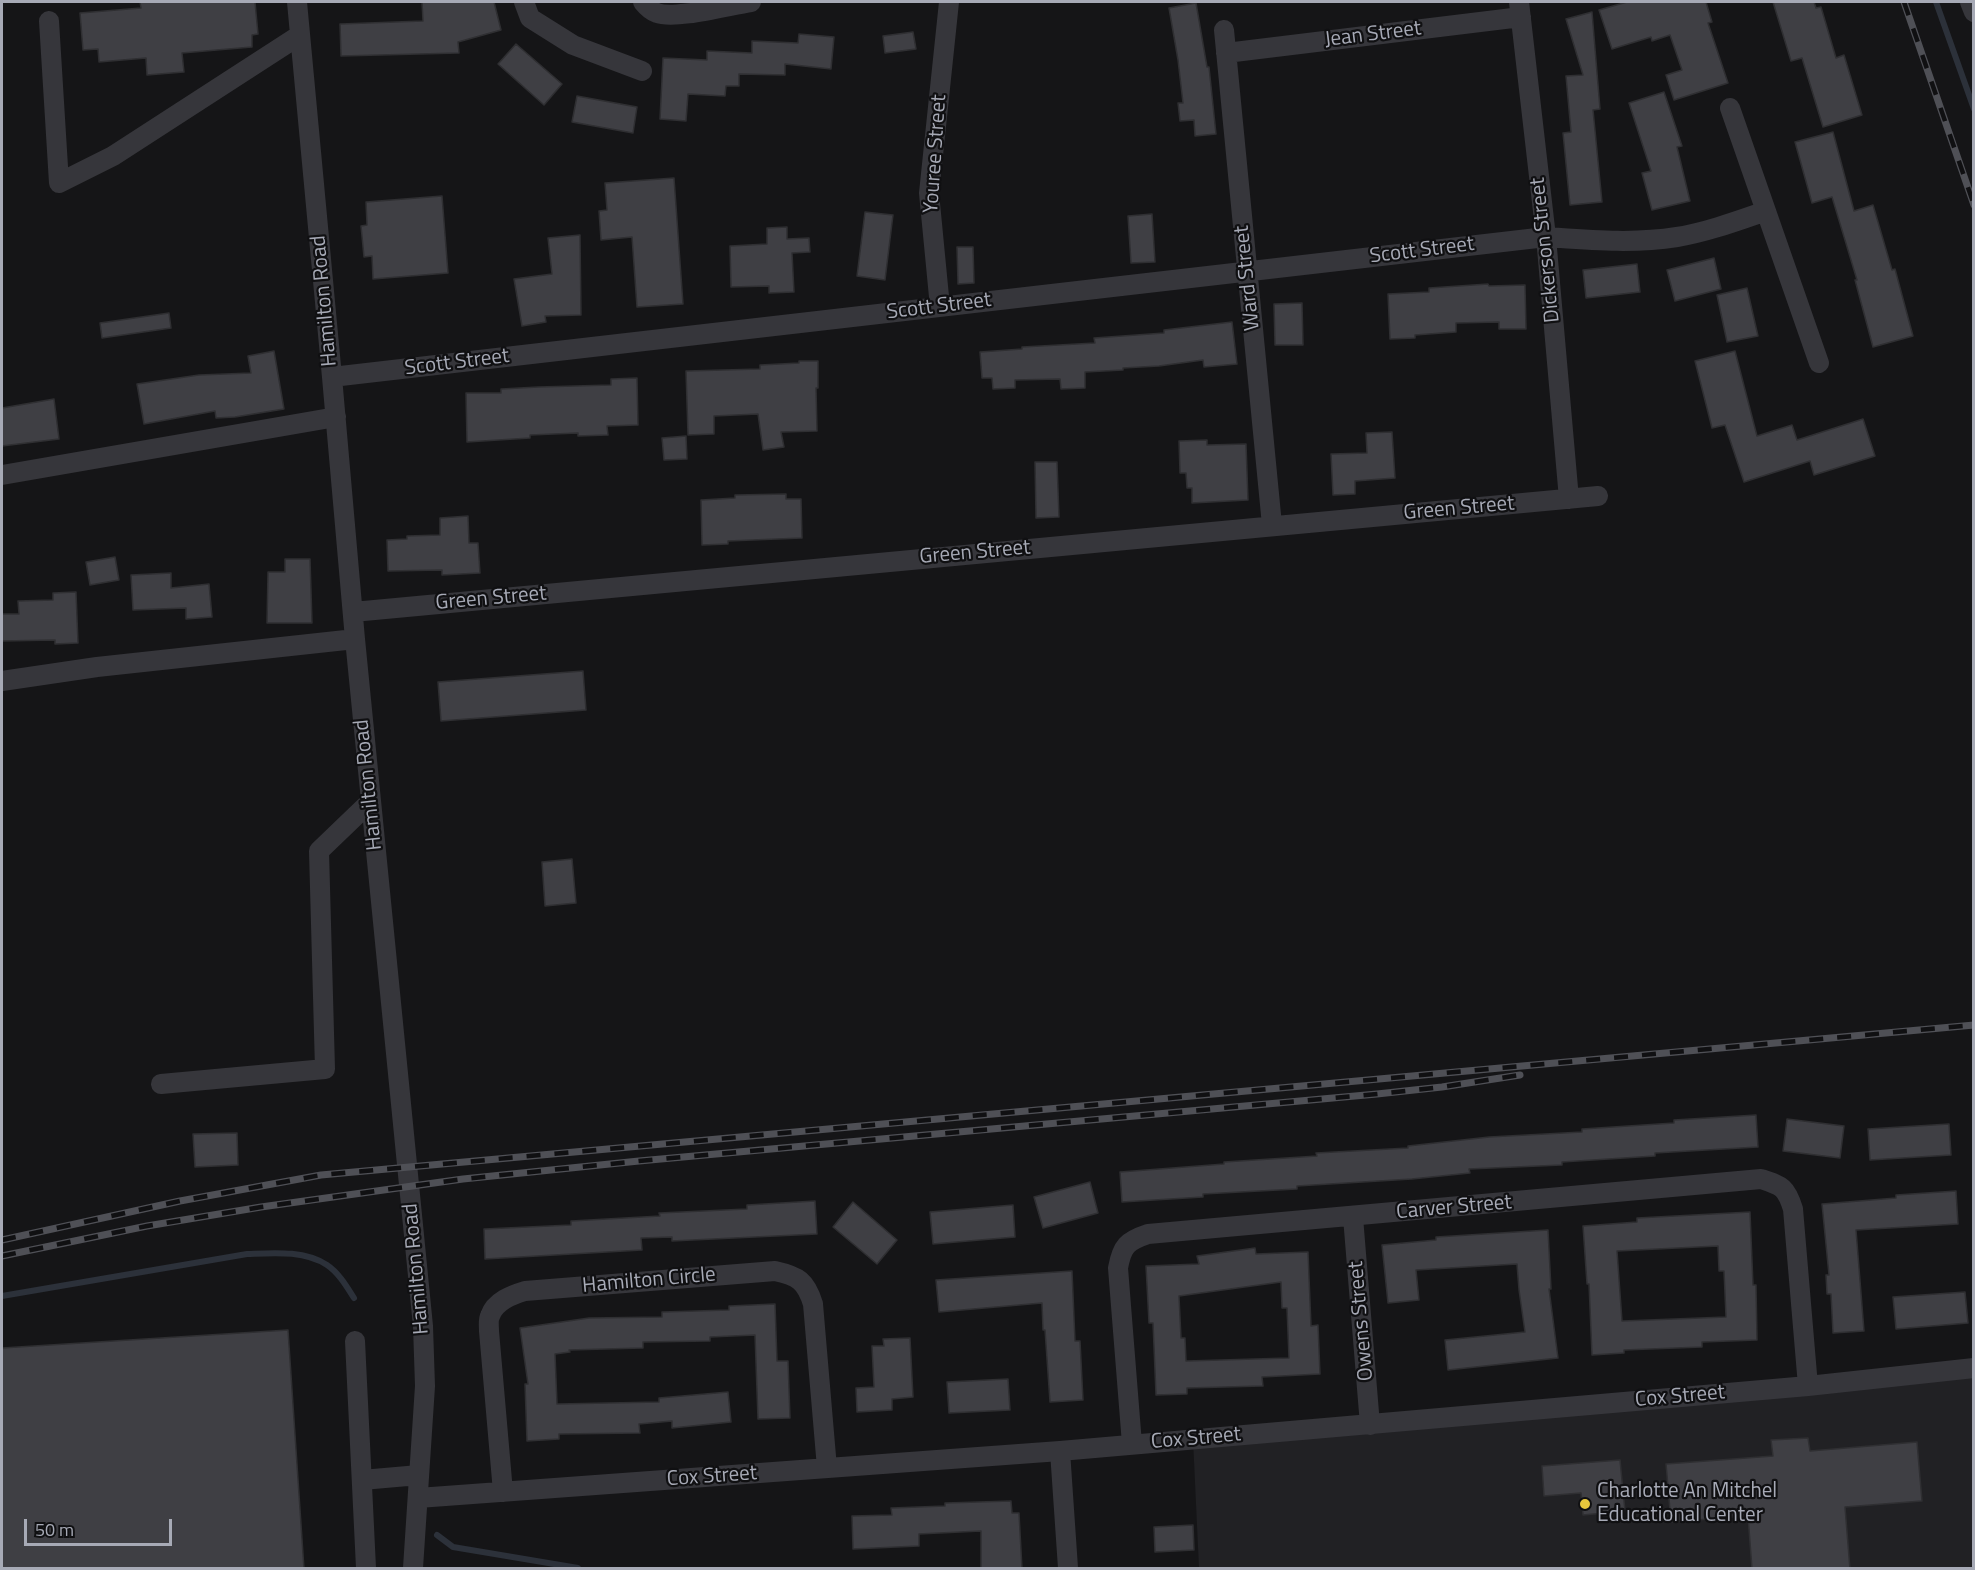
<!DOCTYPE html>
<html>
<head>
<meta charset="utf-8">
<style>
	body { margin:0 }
	#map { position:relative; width:1975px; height:1570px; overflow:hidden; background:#151517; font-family:"Titillium Web",sans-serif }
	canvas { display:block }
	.frame { position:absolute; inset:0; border:3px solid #a7aab6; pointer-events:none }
	.scale { position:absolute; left:24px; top:1519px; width:148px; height:27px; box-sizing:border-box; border:3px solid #a7aab6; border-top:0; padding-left:8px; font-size:18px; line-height:21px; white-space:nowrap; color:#a7aab6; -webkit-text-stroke:4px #101012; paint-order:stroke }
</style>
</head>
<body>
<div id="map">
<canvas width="1975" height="1570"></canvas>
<div class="frame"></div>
<div class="scale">50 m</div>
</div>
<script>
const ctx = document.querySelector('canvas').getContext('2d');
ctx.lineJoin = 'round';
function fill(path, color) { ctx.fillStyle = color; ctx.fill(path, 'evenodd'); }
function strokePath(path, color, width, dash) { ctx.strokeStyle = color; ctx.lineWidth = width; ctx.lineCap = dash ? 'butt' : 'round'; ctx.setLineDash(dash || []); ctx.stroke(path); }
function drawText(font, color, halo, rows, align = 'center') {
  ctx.font = font + ' "Titillium Web",sans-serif'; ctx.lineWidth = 4.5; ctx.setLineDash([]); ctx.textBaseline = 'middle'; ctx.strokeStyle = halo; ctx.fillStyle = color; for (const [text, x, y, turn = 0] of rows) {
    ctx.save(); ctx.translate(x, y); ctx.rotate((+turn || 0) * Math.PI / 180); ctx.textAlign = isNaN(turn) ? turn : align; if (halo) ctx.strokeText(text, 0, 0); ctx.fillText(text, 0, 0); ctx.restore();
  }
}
fill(new Path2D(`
	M1973,1368V1568H1199L1193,1439Z`), '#212124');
strokePath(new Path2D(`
	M1936,2L1974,109
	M2,1296L247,1254C273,1253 304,1250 327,1265C339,1273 347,1287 354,1298
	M437,1535L453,1547L578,1568`), '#2c313a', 6);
const building = new Path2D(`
	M140,2H255L258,34L252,35V47L182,53L184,72L147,75L146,58L99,62L98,49L83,50L80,13L141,8Z
	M422,2H494L501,30L458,42L459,53L341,56L340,24L423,21Z
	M1627,2H1706L1712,22L1708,23L1728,83L1674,100L1666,75L1682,70L1670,35L1652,41L1651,37L1612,49L1599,10Z
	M1773,2H1814L1816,8L1821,7L1836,58L1844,55L1862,115L1823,127L1802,58L1791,61Z
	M1196,3L1207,67H1209L1216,134L1195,136L1194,120L1180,121L1178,103H1183L1178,60L1169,8Z
	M1592,12L1600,109L1593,110L1602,202L1570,205L1563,133L1571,132L1566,76L1583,75L1566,19Z
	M913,32L916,49L885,53L883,36Z
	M799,34L834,37L831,69L785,64V75L739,74V86H726L725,96L688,94L686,121L660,119L663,58L707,60V51L752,53V41L798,43Z
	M516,44L562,84L544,105L498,64Z
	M1664,92L1682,146L1677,147L1690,201L1652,210L1642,173L1651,171L1629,103Z
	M577,96L637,107L633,133L572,122Z
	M1833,132L1854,211L1873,205L1892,270L1895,269L1913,336L1873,347L1855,280H1857L1832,197L1812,203L1795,142Z
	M674,178L683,304L637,307L632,237L601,240L599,211L607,210L605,183Z
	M442,196L448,273L373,279L372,256L364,257L361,226L367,225L366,202Z
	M865,212L893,215L885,280L857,276Z
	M1152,214L1155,262L1131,263L1128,216Z
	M787,227V239L809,238L810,252L792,253L794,292L769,293V286L731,287L730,246L767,244V228Z
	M580,235L581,315L545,316L546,322L522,326L514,279L552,274L548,238Z
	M957,247H973L974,283L958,284Z
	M1714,258L1721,289L1675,301L1667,270Z
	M1637,264L1640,292L1586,298L1583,270Z
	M1488,284L1489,286L1525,285L1526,329H1499V322L1456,323V332L1415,335V338L1390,339L1388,294L1429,292V288Z
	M1747,288L1758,336L1727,342L1717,295Z
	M1302,303L1303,345H1275L1274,304Z
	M169,313L171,328L102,338L100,323Z
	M1232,322L1237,364L1204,367L1203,360L1159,366L1123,368V370L1085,372V388L1061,389L1060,379L1015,380V388L993,389L992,378H982L980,352L1022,349V347L1095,343L1094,338L1164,333V330Z
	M274,351L284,409L235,417L216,418L215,411L144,424L137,384L199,375L251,373L248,356Z
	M1735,351L1757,436L1792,425L1797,440L1863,419L1875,456L1814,475L1810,461L1744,482L1725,425L1712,428L1695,361Z
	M799,361H818V388H816L817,431L781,432L784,447L763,450L758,414L714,416V434L688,435L686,371L760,369V365L799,363Z
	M637,378L638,425L607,426L608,435L578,436V433L530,435V438L467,442L466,393H501V389L538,387L611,385V379Z
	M54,399L59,439L2,446V408Z
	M1392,432L1395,478L1355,481V494L1333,495L1331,454L1367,453L1366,433Z
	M686,436L687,459L664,460L662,438Z
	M1207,440V445L1246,444L1248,500L1192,503V488H1187L1186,473H1180L1179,441Z
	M1035,462H1057L1059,517L1036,518Z
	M786,494V499H801L802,538L728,541V544L702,545L701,500L735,498V495Z
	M468,516L469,543H478L480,573L442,575V570L388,571L387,540L407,539V536L440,535V518Z
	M115,557L119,580L90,585L86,562Z
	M285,559H310L312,623H267L268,572H285Z
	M171,573V588L209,584L212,617L186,619V608L133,610L131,575Z
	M76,592L78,643L55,644V640L2,641V614H19L18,601L53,600V593Z
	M583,671L586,710L441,721L438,682Z
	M572,859L576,903L545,906L542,862Z
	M1756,1115L1758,1147L1655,1153V1156L1562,1162V1165L1469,1169L1470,1173L1412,1179L1297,1186V1189L1203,1194V1197L1122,1202L1120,1172L1224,1164V1162L1317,1156L1316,1153L1408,1148V1146L1489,1137L1582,1132V1129L1674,1123V1120Z
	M1787,1119L1844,1126L1840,1158L1783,1151Z
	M1949,1124L1951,1155L1870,1160L1868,1129Z
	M237,1133L238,1165L195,1167L193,1134Z
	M1090,1182L1098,1213L1043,1228L1034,1197Z
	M1956,1191L1958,1224L1856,1230L1864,1331L1833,1333L1831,1294H1827L1826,1275H1829L1822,1204L1896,1198V1195Z
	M815,1201L817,1234L672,1241V1237L641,1238L642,1250L485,1259L484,1229L571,1225V1221L660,1216L659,1213L747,1209V1205Z
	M853,1202L897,1240L877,1264L833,1227Z
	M1013,1205L1015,1237L933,1244L930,1212Z
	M1750,1212L1753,1285H1756L1757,1340L1702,1342V1347L1624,1350V1353L1592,1355L1589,1284H1587L1583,1226L1637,1222V1218ZM1718,1246L1719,1271H1724L1726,1317L1622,1321L1617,1251Z
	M1548,1230L1551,1289H1549L1558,1358L1448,1370L1445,1340L1525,1332L1519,1290L1517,1264L1416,1270L1419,1300L1388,1303L1382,1245L1436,1240V1237Z
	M1255,1248L1256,1254L1308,1252L1311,1326L1318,1325L1320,1374L1262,1377L1263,1386L1187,1388V1394L1156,1395L1153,1323H1149L1146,1266L1199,1264L1197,1256ZM1281,1282L1282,1308H1287L1289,1358L1186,1361L1185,1338H1181L1179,1296Z
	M1072,1271L1075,1341H1080L1083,1400L1050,1402L1045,1330H1043L1042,1303L939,1312L936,1280Z
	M1965,1292L1968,1323L1896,1329L1893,1297Z
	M775,1304L777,1361H788L790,1418L758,1419L755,1335L710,1337V1341L643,1342V1348L569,1350L570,1352L555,1354L557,1404L659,1402V1398L728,1392L731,1422L672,1428V1421L639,1424L640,1433L559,1434V1439L527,1441L525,1384H528L520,1328L589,1318L662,1317V1312L729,1310V1306Z
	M288,1330L304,1569H2V1348Z
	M910,1338L913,1397L892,1399V1410L857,1412L856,1388L874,1387L872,1346H884L883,1339Z
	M1008,1379L1010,1410L949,1413L947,1382Z
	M1808,1438L1810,1451L1917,1442L1922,1501L1845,1507L1850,1569H1752L1748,1516L1671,1522L1666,1464L1773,1456L1771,1440Z
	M1620,1460L1625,1511L1583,1515L1581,1493L1544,1496L1542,1466Z
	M1011,1501L1012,1513H1019L1022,1569H981V1531L919,1534V1546L853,1549L852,1516L892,1515L891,1508L945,1506V1503Z
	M1193,1525L1194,1550L1155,1552L1154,1527Z`);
fill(building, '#3f3f44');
strokePath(building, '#2f2f32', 1.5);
strokePath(new Path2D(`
	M297,2L332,377L355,639L423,1326L425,1386L413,1568
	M524,2L530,18L573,45L642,71
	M643,2C647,7 651,11 657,13C675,20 730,5 751,2
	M1519,2L1546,237L1569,499
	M1970,2L1974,12
	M49,21L59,183L113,156L300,35
	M1224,30L1272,525
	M1226,53L1521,17
	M1730,108L1819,363
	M940,307L929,193L949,2
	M332,377L1546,237C1590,240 1633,244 1677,237C1707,232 1737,221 1766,211
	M2,475L336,417
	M353,612L1598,496
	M2,681L97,667L355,639
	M161,1084L325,1069L319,851L371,801
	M1353,1217L1370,1425
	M355,1341L366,1568
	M1132,1444L1118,1268C1122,1246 1127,1241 1148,1234L1761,1179C1782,1186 1786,1187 1793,1209L1808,1386
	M1060,1451L1068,1568
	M362,1480L419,1475
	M503,1492L489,1331C489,1327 488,1320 490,1316C495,1301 512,1295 525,1291L775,1271C798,1276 806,1281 813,1304L827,1468
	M418,1498L1060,1451L1808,1386L1974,1368`), '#36363b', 20);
const rail = new Path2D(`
	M1904,2L1974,205
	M2,1240L180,1201L321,1175L1974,1025
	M2,1256L147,1226L261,1207L463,1179L639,1161L1377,1094L1442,1087L1520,1075`);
strokePath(rail, '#4f5056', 7);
strokePath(rail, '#101012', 4.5, [14]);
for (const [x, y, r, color] of [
	[1585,1504,6,"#e8c73c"]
]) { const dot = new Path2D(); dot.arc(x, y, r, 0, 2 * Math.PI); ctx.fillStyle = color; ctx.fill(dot); strokePath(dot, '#101012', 2); }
drawText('21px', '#a7aab6', '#101012', [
	["Jean Street",1373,35,-7],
	["Youree Street",936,154,-86],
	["Dickerson Street",1546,250,-96],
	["Scott Street",1422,251,-7],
	["Ward Street",1248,278,-96],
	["Hamilton Road",325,301,-95],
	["Scott Street",939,307,-7],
	["Scott Street",457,363,-7],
	["Green Street",1459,509,-5],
	["Green Street",975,553,-5],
	["Green Street",491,599,-5],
	["Hamilton Road",369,785,-96],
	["Carver Street",1454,1208,-5],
	["Hamilton Road",417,1269,-95],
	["Hamilton Circle",649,1281,-5],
	["Owens Street",1362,1321,-95],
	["Cox Street",1680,1397,-5],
	["Cox Street",1196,1439,-5],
	["Cox Street",712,1477,-4]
]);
drawText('21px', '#a7aab6', '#101012', [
	["Charlotte An Mitchel",1597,1492],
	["Educational Center",1597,1516]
], 'left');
</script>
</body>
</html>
